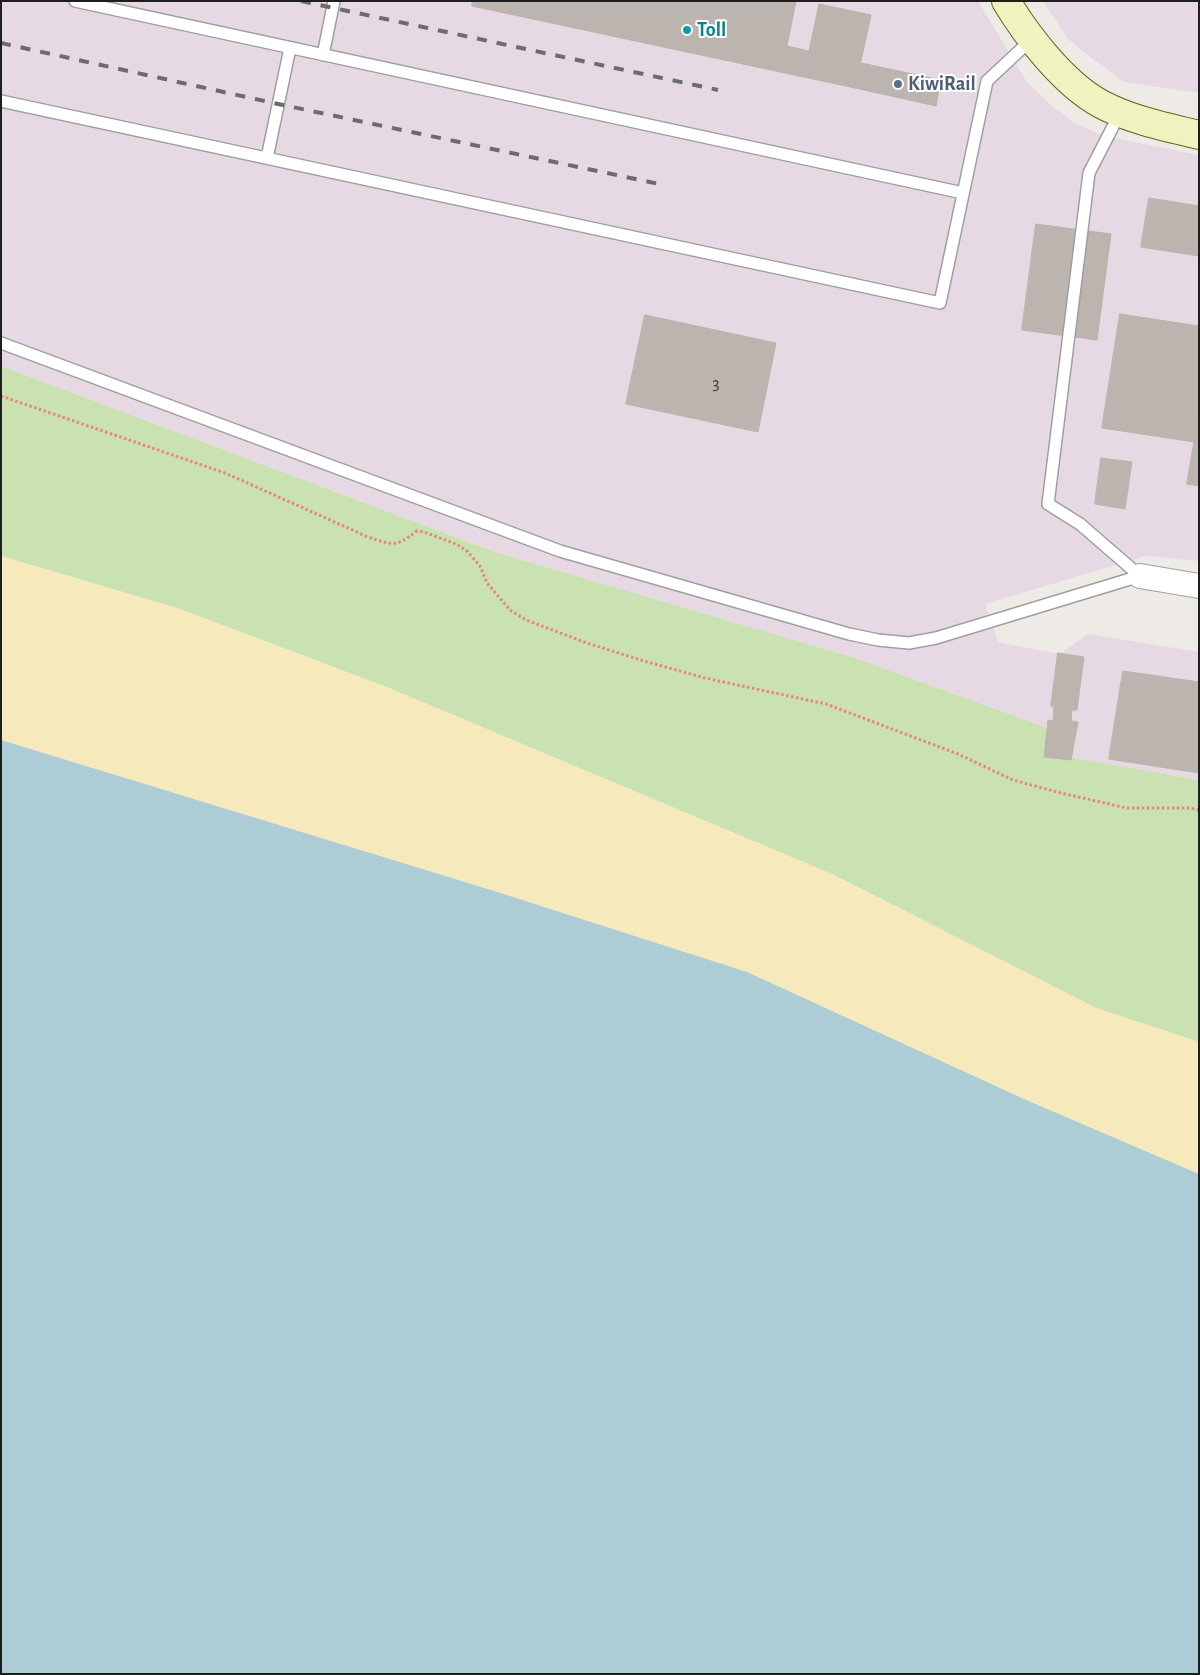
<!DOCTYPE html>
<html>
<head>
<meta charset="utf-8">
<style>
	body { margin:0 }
	#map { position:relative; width:1200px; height:1675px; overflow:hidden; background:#eeebe6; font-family:"Alegreya Sans",sans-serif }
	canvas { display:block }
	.frame { position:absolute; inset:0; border:2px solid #1e1e1e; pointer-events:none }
</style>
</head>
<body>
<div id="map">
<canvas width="1200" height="1675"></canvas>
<div class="frame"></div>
</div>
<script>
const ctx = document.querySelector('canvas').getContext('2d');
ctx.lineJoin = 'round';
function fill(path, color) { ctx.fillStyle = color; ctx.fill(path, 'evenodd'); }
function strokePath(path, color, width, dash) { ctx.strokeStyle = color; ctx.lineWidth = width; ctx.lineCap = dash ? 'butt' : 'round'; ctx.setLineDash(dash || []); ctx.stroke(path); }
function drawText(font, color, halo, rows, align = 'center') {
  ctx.font = font + ' "Alegreya Sans",sans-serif'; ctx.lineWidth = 4; ctx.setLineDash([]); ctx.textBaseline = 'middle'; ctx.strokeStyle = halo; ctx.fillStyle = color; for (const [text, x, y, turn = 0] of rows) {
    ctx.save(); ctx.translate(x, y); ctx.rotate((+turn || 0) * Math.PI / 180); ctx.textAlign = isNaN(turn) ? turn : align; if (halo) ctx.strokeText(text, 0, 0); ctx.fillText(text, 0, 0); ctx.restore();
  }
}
fill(new Path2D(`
	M1,1H978L1027,82L1051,105L1073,122L1097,133L1120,139L1199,155V561L1146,556L985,604L998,642L1060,654L1088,634L1199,652V780L1047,753L1048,728L855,658L495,552L1,366Z
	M1043,1H1199V93L1124,82L1090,57L1068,39Z`), '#e6d9e4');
fill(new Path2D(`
	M1,366L495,552L855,658L1048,728L1047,753L1199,780V1042L1096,1008L834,875L389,688L177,608L1,556Z`), '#cae2b2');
fill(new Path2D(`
	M1,556L177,608L389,688L834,875L1096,1008L1199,1042V1174L1024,1099L747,972L491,890L1,740Z`), '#f6e9bc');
fill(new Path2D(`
	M1,740L491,890L747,972L1024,1099L1199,1174V1674H1Z`), '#accdd6');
const building = new Path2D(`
	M473,1H796L787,46L809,51L819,4L871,15L855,88L472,6Z
	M861,63L941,80L936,106L855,88Z
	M1149,198L1199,206V256L1141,247Z
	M1036,224L1111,234L1097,340L1022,330Z
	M1120,314L1199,326V413L1194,442L1102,428Z
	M645,315L776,343L758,432L626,404Z
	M1199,413V486L1187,484Z
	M1101,458L1132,462L1125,509L1095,504Z
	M1058,653L1084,657L1077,710H1072L1071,721L1078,722L1071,760L1044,757L1048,720L1053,721L1054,707L1051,706Z
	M1123,671L1199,682V773L1109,759Z`);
fill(building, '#bbb4af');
strokePath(building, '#beb2aa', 1);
const lane = new Path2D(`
	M75,1L963,193
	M323,55L334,1
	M1,101L940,303L987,81L1032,39
	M1120,113L1089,173L1048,504L1080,524L1140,576
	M267,158L290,48
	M1,343L560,551L849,634L878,640L909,643L936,638L1140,576`);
const street = new Path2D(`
	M1140,576L1199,586`);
const secondary = new Path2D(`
	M1006,1C1027,36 1064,84 1101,104C1131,120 1166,127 1199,135`);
strokePath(lane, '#9f9f9f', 14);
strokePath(street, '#9f9f9f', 26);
strokePath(secondary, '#616912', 30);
strokePath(new Path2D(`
	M1,396L225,473L368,537C393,545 395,548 417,531L424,532L456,544L467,551L480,566L487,583L510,610L526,620L587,643L644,661L705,678L826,704L958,754L1013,780L1061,793L1127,808H1190L1199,810`), '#e9867c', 3, [2.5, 2.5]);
strokePath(lane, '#fff', 11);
strokePath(street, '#fff', 24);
strokePath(secondary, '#f0f2c0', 28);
strokePath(new Path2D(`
	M301,1L718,90
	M1,43L278,104L664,185`), '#6c6c6c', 4, [10, 10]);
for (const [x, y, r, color] of [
	[687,30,5,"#0f9aa8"],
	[898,84,5,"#5c6f8a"]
]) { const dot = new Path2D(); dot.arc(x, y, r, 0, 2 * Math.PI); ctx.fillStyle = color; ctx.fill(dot); strokePath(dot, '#fff', 2); }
drawText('18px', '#454442', null, [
	["3",716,384]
]);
drawText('bold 20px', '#0d838f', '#fff', [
	["Toll",697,30]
], 'left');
drawText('bold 20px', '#4e5e75', '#fff', [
	["KiwiRail",908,84]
], 'left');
</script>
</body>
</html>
